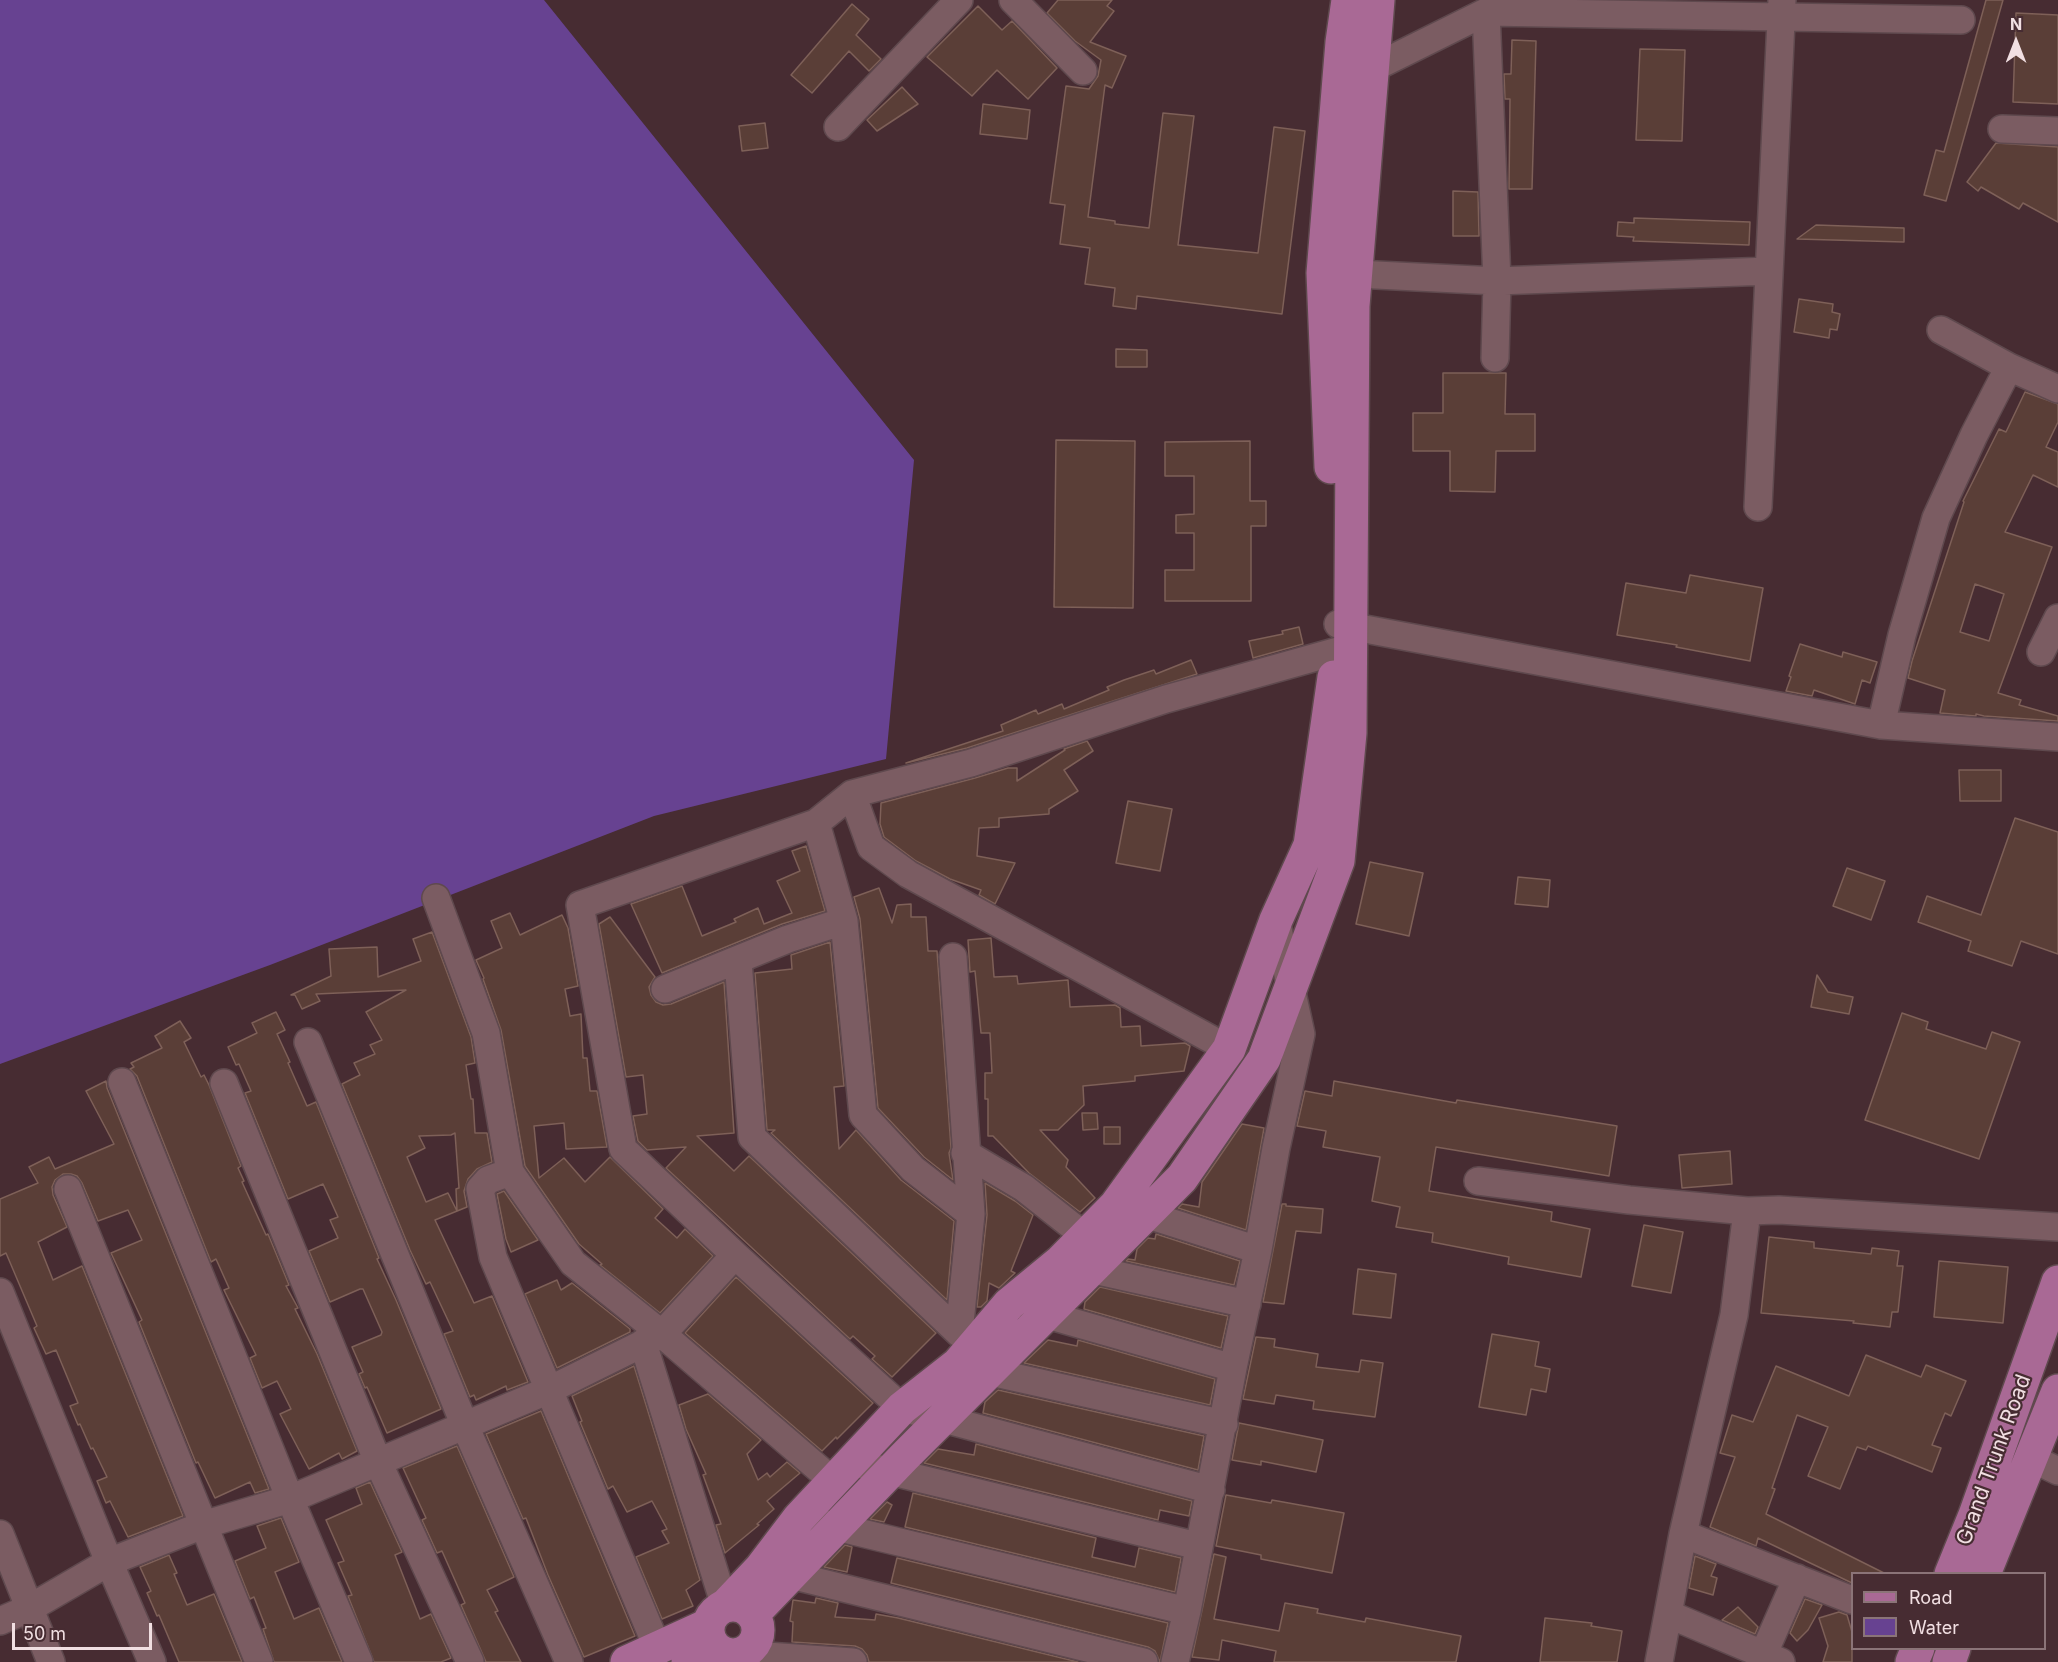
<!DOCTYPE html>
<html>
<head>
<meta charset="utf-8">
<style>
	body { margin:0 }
	#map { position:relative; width:2058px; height:1662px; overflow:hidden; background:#472c32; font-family:Inter,sans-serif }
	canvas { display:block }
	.legend { position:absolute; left:1851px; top:1572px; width:195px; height:78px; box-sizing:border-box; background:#472c32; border:2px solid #8b7478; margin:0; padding:8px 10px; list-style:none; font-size:18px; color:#f1dfe2 }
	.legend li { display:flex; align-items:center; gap:12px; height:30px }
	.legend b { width:30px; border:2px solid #8b7478 }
	.north { position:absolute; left:1986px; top:12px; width:60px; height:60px; -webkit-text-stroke:4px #472c32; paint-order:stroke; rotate:0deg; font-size:16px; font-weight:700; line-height:24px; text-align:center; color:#f1dfe2 }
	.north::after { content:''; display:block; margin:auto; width:21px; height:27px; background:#f1dfe2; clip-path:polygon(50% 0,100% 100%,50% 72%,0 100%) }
	.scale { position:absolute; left:12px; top:1623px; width:140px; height:27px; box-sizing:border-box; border:3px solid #f1dfe2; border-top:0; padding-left:8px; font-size:18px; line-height:21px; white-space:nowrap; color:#f1dfe2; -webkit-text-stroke:4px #472c32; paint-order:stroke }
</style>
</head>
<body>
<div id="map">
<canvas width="2058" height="1662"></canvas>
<ul class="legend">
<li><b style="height:8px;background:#a96995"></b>Road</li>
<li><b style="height:16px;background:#674291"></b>Water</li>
</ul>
<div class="north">N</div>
<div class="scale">50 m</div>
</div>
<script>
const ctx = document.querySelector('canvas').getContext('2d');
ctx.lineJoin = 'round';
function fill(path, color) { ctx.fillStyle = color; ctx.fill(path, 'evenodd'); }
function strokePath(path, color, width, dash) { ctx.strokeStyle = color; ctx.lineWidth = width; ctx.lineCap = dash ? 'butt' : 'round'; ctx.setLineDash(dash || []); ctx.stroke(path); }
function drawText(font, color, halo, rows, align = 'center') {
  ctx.font = font + ' Inter,sans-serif'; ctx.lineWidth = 4.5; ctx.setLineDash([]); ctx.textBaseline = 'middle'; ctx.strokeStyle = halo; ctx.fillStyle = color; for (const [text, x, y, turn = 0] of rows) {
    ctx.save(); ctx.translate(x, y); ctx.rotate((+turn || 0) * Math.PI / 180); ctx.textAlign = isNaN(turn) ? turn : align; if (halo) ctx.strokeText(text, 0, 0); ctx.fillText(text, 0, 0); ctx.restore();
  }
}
fill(new Path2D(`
	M0,0H544L914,460L886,759L654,816L270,965L0,1064Z`), '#674291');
const building = new Path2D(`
	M1058,0H1112L1107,6L1114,11L1090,42L1126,56L1112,88L1105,85L1088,217L1115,221V224L1149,228L1163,113L1194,116L1178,245L1258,253L1274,127L1305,131L1282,314L1137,296L1136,309L1113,306L1115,288L1085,284L1090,248L1060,244L1065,205L1050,203L1066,86L1089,89L1098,76L1101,60L1075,41L1047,13Z
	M1986,0H2003L1946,201L1924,195L1936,150L1944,152Z
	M852,4L869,19L856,35L881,59L869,71L849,51L812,93L791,75Z
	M978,6L1002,30L1012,21L1057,68L1028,99L997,70L972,96L927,57Z
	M2016,13L2058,15V104L2013,102Z
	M1512,40L1536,41L1532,189H1509L1510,99H1505L1504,74H1511Z
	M1640,49L1685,50L1682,141L1636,140Z
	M902,87L918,104L877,131L867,120Z
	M983,104L1030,110L1027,139L980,134Z
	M765,123L768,148L742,151L739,126Z
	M1996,143L2058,147V222L2023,203L2019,209L1981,187L1978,191L1967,182Z
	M1453,191L1478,192L1479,236H1453Z
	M1634,218L1750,222L1749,245L1633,241L1634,237L1617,236L1618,222L1634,223Z
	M1816,225L1904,228V242L1797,239Z
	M1799,299L1833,304L1832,312L1840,314L1837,330L1830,329L1829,338L1794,332Z
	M1116,349L1147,350V367H1116Z
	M1443,373H1506L1505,414H1535V451H1496L1495,492L1450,491V451H1413V413H1443Z
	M2025,392L2058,404V422L2046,447L2058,452V487L2033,475L2005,532L2052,547L1998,693L2021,700L2019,705L2058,716V721L1984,716L1976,714V716L1940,713L1945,690L1908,678L1912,661L1964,502L1963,501L1999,429L2006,432ZM1975,584L2004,594L1989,641L1960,632Z
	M1056,440L1135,441L1133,608L1054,607Z
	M1250,441V501H1266V526H1251V601H1165V570H1194V533H1176V515L1194,514V476H1165V442Z
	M1690,575L1763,588L1750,661L1676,647L1677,645L1617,635L1626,583L1686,593Z
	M1299,627L1303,644L1253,658L1249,641L1283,634L1282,631Z
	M1800,644L1842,657L1843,652L1877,662L1870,683L1862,680L1855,704L1814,690L1812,696L1786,691L1791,677L1789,676Z
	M1191,660L1197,674L967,748L906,763L1003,731L1001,725L1036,710L1038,714L1062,704L1064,709L1109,690L1107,687L1124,680L1154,670L1156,674Z
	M1087,741L1093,751L1064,770L1078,791L1049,809V814L999,818V827L979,828L977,856L1015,863L995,904L979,895L981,890L950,879L916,861L884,837L880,824L881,803L975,778L1008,768H1017V781L1065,750L1064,749Z
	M1959,770H2001V801H1960Z
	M1128,801L1172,809L1160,871L1116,863Z
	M2015,818L2058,832V954L2021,941L2012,966L1968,951L1971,941L1918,922L1927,896L1981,915Z
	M806,846L825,911L782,924L662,973L631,904L682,886L702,936L736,922L734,919L758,908L764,924L792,913L777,881L800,871L792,851Z
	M1370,862L1423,873L1409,936L1356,924Z
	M1847,868L1885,881L1871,920L1833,906Z
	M1518,877L1550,880L1548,907L1515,904Z
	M879,888L892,923L897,905L911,904V917H926L928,951H937L951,1148L949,1153L953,1180L924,1157L878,1108L860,919L854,897Z
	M510,913L520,935L562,915L568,928L578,986L565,989L570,1016L581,1014L583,1058H587L590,1091H597L607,1147L566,1149L564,1123L534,1126L539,1178L564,1158L585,1182L610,1157L663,1209L655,1218L677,1238L685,1229L713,1256L660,1313L600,1265L602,1264L579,1244L525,1166L501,1030L483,979L484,978L476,960L502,948L491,921Z
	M610,917L655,977L649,987L651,995L656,1002L663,1005L671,1004L724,982L734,1133L697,1136L734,1171L749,1156L936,1333L892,1377L872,1359L875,1356L853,1336L850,1339L666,1168L686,1147L647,1150L638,1141L633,1116L647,1114L643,1075L626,1077L599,924Z
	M432,932L471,1037L475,1063L466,1065L471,1099H473L475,1133H487L492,1162L477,1169L468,1179L464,1191L467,1207L435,1220L474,1303L492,1296L528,1382L507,1390L506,1386L476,1400L474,1395L470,1397L444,1334L453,1331L430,1282L426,1284L410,1250L342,1084L360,1075L354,1063L375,1054L370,1045L382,1040L366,1012L406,990L316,994L320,1001L302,1009L295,995H291L331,976L329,949L377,947L378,977L421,961L413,939ZM455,1133L459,1188L456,1189L457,1211L448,1193L426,1202L407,1157L425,1148L419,1136L451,1135Z
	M991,938L994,977L1017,976L1018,984L1068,980L1070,1007L1115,1005L1120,1008L1121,1027L1140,1026L1141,1046L1185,1043L1190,1046L1184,1071L1135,1076V1081L1083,1086L1084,1105L1058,1130H1040L1068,1160L1066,1167L1095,1198L1080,1212L1029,1173L993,1136H988V1099H985V1073H992L990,1033H981L975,971L970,972L968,940Z
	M830,942L844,1086L834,1087L839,1149L856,1130L901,1180L954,1221L947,1300L771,1133L775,1130H767L755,973L792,969L791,955Z
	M1817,975L1828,992L1853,997L1849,1014L1811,1007Z
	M276,1012L285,1030L277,1034L290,1062L288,1063L307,1106L316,1102L379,1258L377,1259L396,1300L441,1409L387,1433L367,1387L365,1388L359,1374L363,1372L352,1347L381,1335L382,1332L363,1289H360L330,1302L309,1251L338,1238L330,1220L338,1217L323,1184L288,1199L245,1093L251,1091L239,1064L236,1065L228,1047L257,1033L252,1023Z
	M1902,1013L1928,1022L1926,1029L1986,1049L1992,1032L2020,1042L1979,1159L1865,1120Z
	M180,1021L191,1038L184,1042L201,1077L204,1075L209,1085L241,1166L238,1168L244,1181L242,1182L266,1235L268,1234L289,1285L286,1286L298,1308L295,1309L317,1354L357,1451L342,1459L339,1453L309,1469L280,1414L291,1409L277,1381L262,1388L250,1358L256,1355L224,1290L229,1288L216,1259L211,1262L137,1076L130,1069L134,1067L131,1063L162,1048L155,1036Z
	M106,1081L107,1088L269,1489L255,1493L250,1482L215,1498L198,1462L196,1463L139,1322L142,1320L111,1253L142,1240L128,1210L98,1221L82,1183L77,1176L71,1174H63L55,1180L52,1187L53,1195L67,1227L38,1242L53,1280L82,1266L183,1516L128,1537L110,1501L106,1503L97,1481L107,1477L93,1448L91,1449L80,1424L78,1425L70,1406L78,1403L56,1350L46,1354L34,1328L37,1326L6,1253L0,1256V1199L38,1183L29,1167L49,1157L55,1169L114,1144L86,1091Z
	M1334,1081L1456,1103L1457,1100L1617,1126L1609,1176L1436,1147L1429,1191L1552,1212L1551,1221L1590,1229L1581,1277L1508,1264L1509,1257L1432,1242L1433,1233L1396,1227L1400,1207L1372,1201L1380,1157L1323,1147L1326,1131L1297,1126L1305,1091L1332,1096Z
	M1082,1113H1097L1098,1129L1083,1130Z
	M1242,1124L1264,1128L1246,1230L1178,1208L1182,1204L1199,1207L1202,1182Z
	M1104,1127H1120V1144H1104Z
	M1730,1151L1732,1184L1682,1188L1679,1155Z
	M985,1183L1015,1201L1033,1215L1011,1271L1015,1273L999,1288L989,1283L987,1301L981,1307H977L987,1215Z
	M504,1191L538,1240L511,1252L506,1239L497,1194Z
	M1282,1204H1286V1206L1323,1209L1321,1233L1296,1231L1284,1304L1263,1302Z
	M1644,1225L1683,1232L1671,1293L1632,1286Z
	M1156,1234L1240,1261L1234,1285L1126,1261L1128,1259L1135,1260L1137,1249L1148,1238L1155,1239Z
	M1769,1237L1814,1242V1248L1871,1254L1872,1248L1899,1251L1897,1266H1903L1898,1312H1892L1890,1327L1853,1323L1854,1321L1761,1313Z
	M1939,1261L2008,1267L2003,1323L1934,1317Z
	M1358,1269L1396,1274L1391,1318L1353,1314Z
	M736,1277L873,1403L837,1439L836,1437L822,1451L685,1333Z
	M557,1280L561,1290L572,1283L630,1329V1332L557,1368L525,1294Z
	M1100,1287L1228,1316L1221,1348L1084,1309L1085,1302Z
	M1492,1334L1539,1342L1535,1366L1550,1369L1546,1392L1531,1389L1526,1415L1479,1407Z
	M1256,1337L1275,1339L1274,1347L1318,1354L1316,1367L1359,1372L1361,1360L1383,1363L1375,1417L1313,1409L1314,1401L1276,1395L1274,1404L1243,1399Z
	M1048,1340L1077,1346L1078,1340L1215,1379L1210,1405L1024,1363Z
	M1866,1355L1921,1377L1926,1365L1966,1381L1951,1416L1945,1413L1932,1445L1941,1448L1932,1472L1868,1446L1866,1450L1857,1447L1840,1489L1808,1476L1828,1427L1797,1415L1772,1488L1775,1489L1766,1514L1886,1574H1852V1583L1758,1538L1756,1546L1710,1527L1735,1457L1720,1453L1732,1415L1753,1422L1776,1366L1849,1396Z
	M634,1366L700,1580L686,1590L693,1606L662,1619L636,1557L669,1543L662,1531L667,1529L652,1501L627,1512L613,1486L608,1489L580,1422L582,1421L572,1396Z
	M998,1390L1204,1436L1198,1470L983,1413L985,1402Z
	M708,1394L761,1440L747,1454L758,1480L767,1473L770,1477L787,1462L800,1473L767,1501L774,1509L757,1524L759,1525L725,1553L716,1525L721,1524L703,1475L706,1474L686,1429L679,1405Z
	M541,1411L635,1636L584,1657L548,1575L526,1518L523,1519L486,1434Z
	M1239,1423L1323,1440L1316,1472L1261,1461V1465L1232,1460Z
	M976,1444L1192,1501L1189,1516L1160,1510L1158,1520L924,1463L938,1449L974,1455Z
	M457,1446L514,1577L487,1590L498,1611L495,1612L521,1662H486L461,1605L465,1603L442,1551L437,1553L422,1520L426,1518L403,1468Z
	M370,1482L402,1552L395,1555L420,1619L431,1614L451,1658L441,1662H374L348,1596L352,1595L338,1563L344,1561L326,1520L362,1504L356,1488Z
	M913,1493L1096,1538L1092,1557L1135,1567L1139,1548L1181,1558L1175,1592L905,1527Z
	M1226,1495L1271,1503L1272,1500L1344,1513L1332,1573L1261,1559V1555L1216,1546Z
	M887,1502L892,1505L884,1522L870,1519Z
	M281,1518L299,1562L275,1572L294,1619L319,1608L342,1662H274L263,1629L266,1628L254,1597L250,1599L235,1561L266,1548L257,1526Z
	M845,1545L852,1547L847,1572L824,1567Z
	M1214,1554L1226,1557L1214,1619L1279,1631L1285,1603L1318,1609L1317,1613L1365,1622L1366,1618L1461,1636L1456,1662H1274L1276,1651L1222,1640L1219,1660L1192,1657Z
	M169,1555L177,1573L174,1574L187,1605L214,1594L242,1662H179L159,1615L157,1616L147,1593L151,1591L140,1567Z
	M1695,1556L1716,1564L1711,1576L1717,1578L1713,1595L1689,1588Z
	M897,1558L1168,1623L1160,1662L1155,1651L1148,1647L891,1583Z
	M816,1598L838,1603L835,1617L875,1620L876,1614L898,1618L1078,1662H869L867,1655L862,1649L855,1646L792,1642L793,1622L790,1621L793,1600L815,1603Z
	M1805,1599L1822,1605L1808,1630L1797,1641L1790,1633Z
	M1738,1607L1758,1627L1755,1634L1722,1620Z
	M1839,1612L1847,1615L1852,1632V1662H1823L1828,1646L1819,1618Z
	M1545,1618L1592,1623L1591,1626L1622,1631L1617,1662H1540Z`);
fill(building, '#5a3e37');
strokePath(building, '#7e6058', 1.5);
const minor = new Path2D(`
	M1013,0L1083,71
	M1486,12L1497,281L1495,358
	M1357,76L1486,12L1961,20
	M838,127L959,0
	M2002,129L2058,131
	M1336,273L1497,281L1769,271
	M1941,330L2009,367L2058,389
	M1758,507L1782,0
	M1338,624L1881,725L2058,737
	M2041,652L2058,618
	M1881,725L1902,635L1936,518L1974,435L2009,367
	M852,794L871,847L908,874L1229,1049
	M816,823L844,921L863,1115L913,1169L971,1214
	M436,898L486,1033L510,1172L573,1263L662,1334L833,1481
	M953,957L971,1214L959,1333
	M738,961L752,1137L959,1333L974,1343
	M665,989L788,939L844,921
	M308,1042L465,1426L569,1662
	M122,1082L290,1499L359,1662
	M224,1083L378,1462L470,1662
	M965,1153L1024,1188L1086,1237
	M510,1172L488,1180L480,1189L493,1257L658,1649
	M1478,1181L1629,1200L1747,1211L1779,1210L2058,1227
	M68,1189L259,1662
	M1129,1209L1258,1250
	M1076,1266L1247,1304
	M0,1292L109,1562L152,1662
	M1030,1310L1233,1368
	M643,1343L725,1606
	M973,1368L1224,1424
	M2031,1458L2058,1471
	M851,1462L1198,1546
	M1211,1490L902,1408L735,1255L623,1149L580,905L816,823L852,794L971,763L1166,699L1338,651
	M820,1523L1187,1611
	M0,1534L51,1662
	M1683,1534L1852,1600
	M774,1571L1144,1662
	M1668,1614L1781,1662
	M0,1621L30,1608L109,1562L203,1525L290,1499L549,1390L662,1334L735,1255
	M738,1654L853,1662
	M1175,1662L1187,1611L1233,1368L1258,1250L1276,1148L1301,1034L1276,920
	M1659,1662L1683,1534L1734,1315L1747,1211
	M1760,1662L1797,1578`);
const major = new Path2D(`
	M1331,467L1323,273L1342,42L1348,0
	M1951,1574L1975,1515L2058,1282
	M1984,1574L2058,1391
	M708 1630a25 25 0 1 1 50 0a25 25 0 1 1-50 0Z
	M725,1606L761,1568L799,1518L902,1408L958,1364L1009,1304L1060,1262L1116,1205L1229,1049L1276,920L1310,845L1334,677
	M753,1614L904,1457L1182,1178L1264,1059L1338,861L1350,733L1353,306L1378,0
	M627,1662L708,1625
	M688,1662L718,1650
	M1912,1662L1918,1648
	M1949,1662L1954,1648`);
strokePath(minor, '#5f494e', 30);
strokePath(major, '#5f494e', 36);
strokePath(minor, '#7b5c62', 27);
strokePath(major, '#a96995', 33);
drawText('21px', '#f1dfe2', '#472c32', [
	["Grand Trunk Road",1994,1460,-70]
]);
</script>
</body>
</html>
